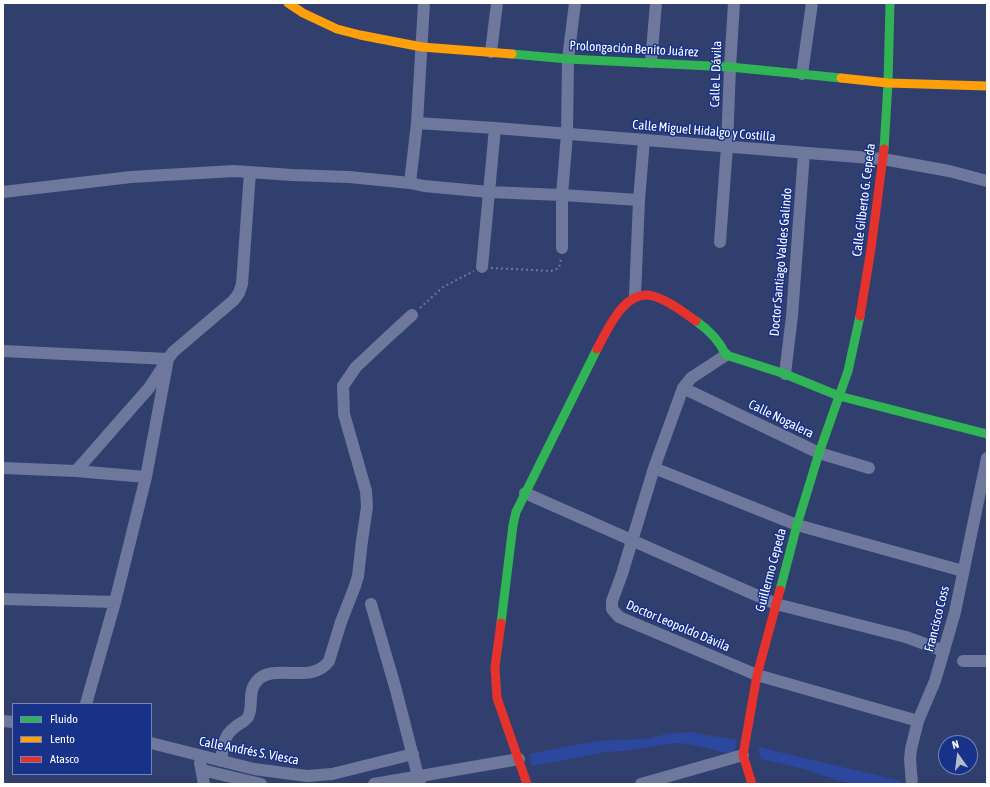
<!DOCTYPE html>
<html>
<head>
<meta charset="utf-8">
<style>
	body { margin:0 }
	#map { position:relative; width:990px; height:787px; overflow:hidden; background:#313f6e; font-family:"Asap Condensed",sans-serif }
	canvas { display:block }
	.frame { position:absolute; inset:0; border:4px solid #fff; pointer-events:none }
	.legend { position:absolute; left:12px; top:703px; width:140px; height:72px; box-sizing:border-box; background:#173288; border:1px solid #7484b8; margin:0; padding:5px 7px; list-style:none; font-size:12px; color:#fff }
	.legend li { display:flex; align-items:center; gap:8px; height:20px }
	.legend b { width:20px; border:1px solid #7484b8 }
	.north { position:absolute; left:938px; top:735px; width:40px; height:40px; box-sizing:border-box; background:#173288; border:1px solid #7484b8; border-radius:50%; rotate:346deg; font-size:11px; font-weight:700; line-height:16px; text-align:center; color:#fff }
	.north::after { content:''; display:block; margin:auto; width:14px; height:18px; background:#b7bccc; clip-path:polygon(50% 0,100% 100%,50% 72%,0 100%) }
</style>
</head>
<body>
<div id="map">
<canvas width="990" height="787"></canvas>
<div class="frame"></div>
<ul class="legend">
<li><b style="height:5px;background:#30b455"></b>Fluido</li>
<li><b style="height:5px;background:#ff9f0a"></b>Lento</li>
<li><b style="height:5px;background:#e5322d"></b>Atasco</li>
</ul>
<div class="north">N</div>
</div>
<script>
const ctx = document.querySelector('canvas').getContext('2d');
ctx.lineJoin = 'round';
function fill(path, color) { ctx.fillStyle = color; ctx.fill(path, 'evenodd'); }
function strokePath(path, color, width, dash) { ctx.strokeStyle = color; ctx.lineWidth = width; ctx.lineCap = dash ? 'butt' : 'round'; ctx.setLineDash(dash || []); ctx.stroke(path); }
function drawText(font, color, halo, rows, align = 'center') {
  ctx.font = font + ' "Asap Condensed",sans-serif'; ctx.lineWidth = 3; ctx.setLineDash([]); ctx.textBaseline = 'middle'; ctx.strokeStyle = halo; ctx.fillStyle = color; for (const [text, x, y, turn = 0] of rows) {
    ctx.save(); ctx.translate(x, y); ctx.rotate((+turn || 0) * Math.PI / 180); ctx.textAlign = isNaN(turn) ? turn : align; if (halo) ctx.strokeText(text, 0, 0); ctx.fillText(text, 0, 0); ctx.restore();
  }
}
fill(new Path2D(`
	M690,732L737,740L734,752L726,753L689,744L675,743L623,751L606,752L532,766L529,754L580,744L607,740L650,739L665,734Z
	M758,747L901,781V784H850L804,769L761,759Z`), '#2b489e');
strokePath(new Path2D(`
	M491,268L551,271L559,268L561,259
	M420,308L443,287L474,271`), '#6d789c', 2, [2, 3]);
strokePath(new Path2D(`
	M491,52L497,3
	M651,62L656,3
	M802,74L812,3
	M417,123L495,128L883,159L949,171L987,181
	M410,183L417,123L424,3
	M3,192L131,177L234,171L292,175L349,177L410,183L424,186L489,192L562,195L639,200
	M720,242L727,146L730,67L734,3
	M562,248V195L567,134L568,59L575,3
	M482,267L495,128
	M635,296L639,200L644,140
	M3,351L168,359L149,388L76,471
	M726,355L691,378L683,388L654,468L622,574L612,601V609L619,617L757,675L918,721
	M785,374L792,316L804,153
	M683,388L819,453L869,468
	M3,468L76,471L146,477
	M654,468L797,525L963,571
	M525,493L776,604L906,637L944,651
	M3,599L115,602
	M371,604L396,690L420,784
	M963,661H987
	M86,704L115,602L146,477L168,359L173,352L234,300L239,293L242,284L250,172
	M3,721L13,722
	M151,743L254,769L307,776L332,774L413,754
	M221,761C223,748 223,736 234,728C238,724 245,722 248,717C254,706 247,693 256,682C272,661 311,686 329,661L341,622L355,586L358,576L362,541L367,507L366,491L344,414L343,386L356,367L389,336L412,315
	M200,763L204,784
	M202,770L261,784
	M374,784L519,759
	M641,784L743,755
	M912,784L910,759L911,749L918,721L935,681L955,612L987,458`), '#6d789c', 12);
strokePath(new Path2D(`
	M512,54L568,59L730,67L841,78
	M884,149L888,83L890,3
	M696,321C709,330 719,340 726,355L785,374L839,396L987,434
	M780,590L797,525L819,453L848,371L860,316
	M501,623L513,525L516,512L597,349`), '#30b455', 9);
strokePath(new Path2D(`
	M288,3L303,13L337,29L360,35L422,47L512,54
	M841,78L888,83L987,86`), '#ff9f0a', 9);
strokePath(new Path2D(`
	M860,316L871,249L884,149
	M597,349C608,329 625,288 653,296C668,300 683,312 696,321
	M501,623L495,667L497,698L527,784
	M752,784L743,755L757,675L780,590`), '#e5322d', 9);
drawText('13px', '#fff', '#173288', [
	["Prolongación Benito Juárez",634,49,3],
	["Calle L. Dávila",716,74,-88],
	["Calle Miguel Hidalgo y Costilla",704,131,5],
	["Calle Gilberto G. Cepeda",864,200,-83],
	["Doctor Santiago Valdes Galindo",781,262,-85],
	["Calle Nogalera",781,419,26],
	["Guillermo Cepeda",771,570,-75],
	["Francisco Coss",937,619,-76],
	["Doctor Leopoldo Dávila",678,626,23],
	["Calle Andrés S. Viesca",249,751,11]
]);
</script>
</body>
</html>
